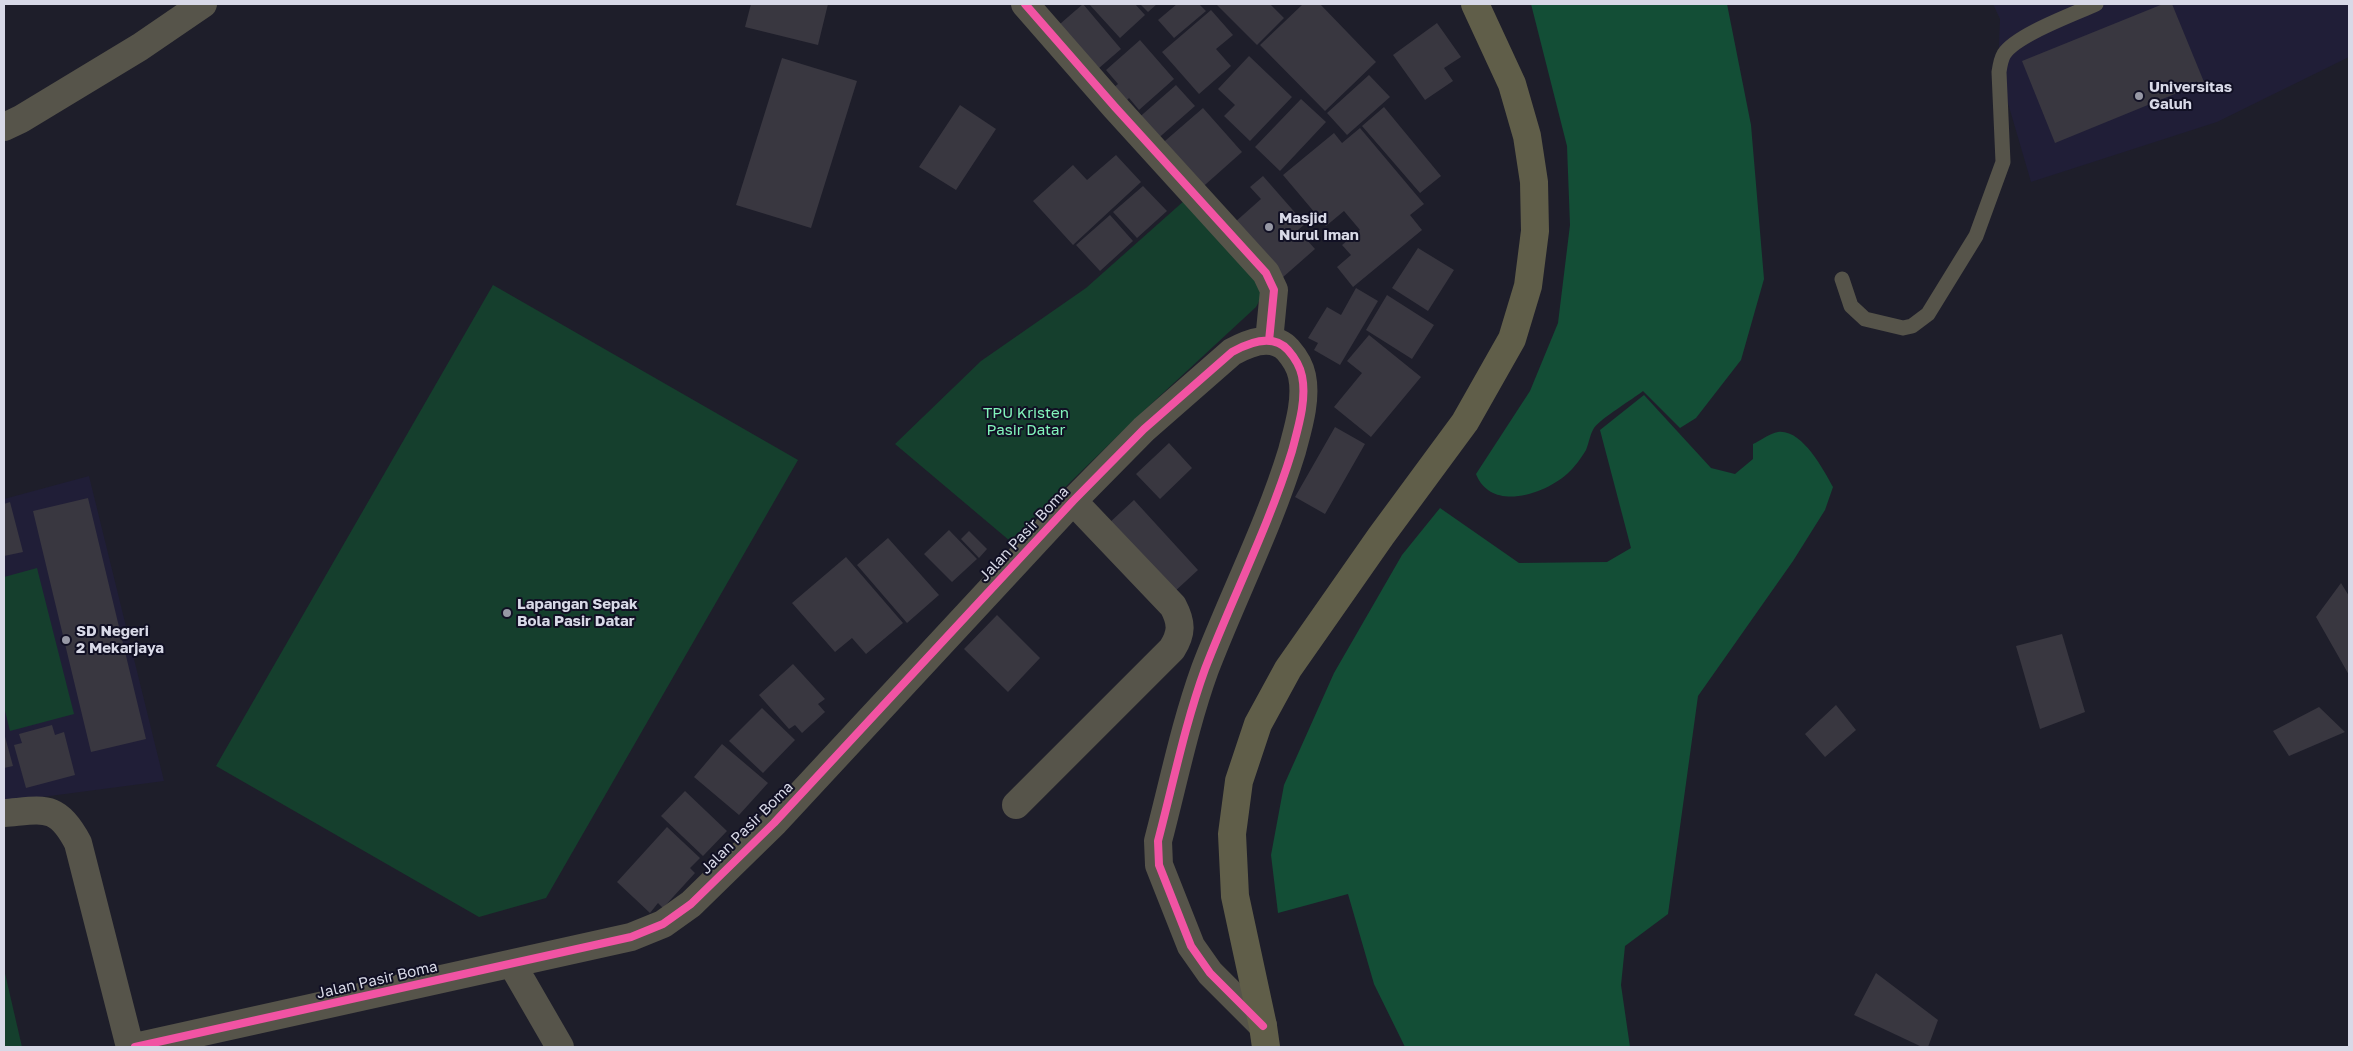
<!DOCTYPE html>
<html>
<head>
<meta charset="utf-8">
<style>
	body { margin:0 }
	#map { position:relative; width:2353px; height:1051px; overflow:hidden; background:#1e1e2a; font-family:"Golos Text",sans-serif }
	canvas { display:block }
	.frame { position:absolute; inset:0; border:5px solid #d8d9e7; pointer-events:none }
</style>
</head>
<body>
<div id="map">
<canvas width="2353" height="1051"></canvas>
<div class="frame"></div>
</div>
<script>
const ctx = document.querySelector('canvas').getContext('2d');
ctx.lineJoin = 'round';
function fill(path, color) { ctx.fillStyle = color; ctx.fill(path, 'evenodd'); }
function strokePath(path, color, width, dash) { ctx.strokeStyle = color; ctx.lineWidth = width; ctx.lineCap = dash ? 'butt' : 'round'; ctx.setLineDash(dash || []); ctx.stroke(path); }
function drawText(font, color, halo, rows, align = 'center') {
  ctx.font = font + ' "Golos Text",sans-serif'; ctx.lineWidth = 4; ctx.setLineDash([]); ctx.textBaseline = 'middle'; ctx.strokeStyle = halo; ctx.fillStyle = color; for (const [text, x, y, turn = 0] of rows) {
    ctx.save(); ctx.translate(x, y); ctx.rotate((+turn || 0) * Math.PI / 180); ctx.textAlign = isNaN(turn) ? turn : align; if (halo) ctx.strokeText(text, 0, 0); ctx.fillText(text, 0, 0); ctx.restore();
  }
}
fill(new Path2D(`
	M1993,4H2349V57L2217,122L2031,182L1998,69L2000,19Z
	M89,476L164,781L4,802V499Z`), '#201e37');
fill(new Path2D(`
	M1185,200L1258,282C1262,292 1262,297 1256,307L1135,419L1010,541L895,444L981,361L1086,288Z
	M493,285L798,460L546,898L479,917L216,766Z
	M37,568L74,714L10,731L4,707V577Z
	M4,969L22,1047H4Z`), '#153f2d');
fill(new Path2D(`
	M1531,4H1727L1751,125L1764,279L1741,360L1696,418L1680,428L1643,391C1633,399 1600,419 1594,428C1590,434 1589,443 1586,450C1582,457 1574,468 1567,474C1543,495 1491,512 1476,474L1530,391L1558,323L1570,225L1567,146Z
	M1644,395L1711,468L1735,474L1753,459V444C1760,441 1770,433 1778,432C1802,429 1823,469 1833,487L1825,510L1793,561L1698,696L1668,914L1625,946L1621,985L1630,1047H1405L1374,984L1348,894L1278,913L1271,855L1284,785L1334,673L1402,555L1440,508L1519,563L1607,562L1631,548L1600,430Z`), '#134e36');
fill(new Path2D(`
	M751,4H828L818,45L745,27Z
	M1083,4L1121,49L1091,75L1053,30Z
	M1089,4H1135L1145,15L1120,38Z
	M1140,4H1157L1148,12Z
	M1177,4H1199L1206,11L1174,38L1158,20Z
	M1216,4H1270L1284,18L1257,45Z
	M1303,4H1320L1376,62L1325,111L1260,45Z
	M2163,4H2172L2204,82L2055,143L2022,61Z
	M1211,10L1233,35L1216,49L1231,66L1199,94L1162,52Z
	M1437,23L1461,57L1444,68L1453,81L1425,100L1393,55Z
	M1140,40L1174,79L1139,110L1129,98L1125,102L1113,88L1118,84L1106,70Z
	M1249,56L1292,97L1250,141L1224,116L1235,105L1218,89Z
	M782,58L857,81L811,228L736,205Z
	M1369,75L1390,97L1347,135L1327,113Z
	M1176,85L1195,106L1154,142L1135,121Z
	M1301,99L1326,122L1280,171L1255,147Z
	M960,105L996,129L956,190L919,167Z
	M1384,107L1441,176L1420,193L1362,126Z
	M1203,108L1242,152L1197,192L1158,147Z
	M1360,128L1424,204L1410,215L1422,230L1353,287L1337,267L1351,255L1342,245L1360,230L1344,211L1326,226L1283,175L1334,133L1342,143Z
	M1116,155L1141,182L1073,245L1033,201L1073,165L1087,180Z
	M1263,176L1305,224L1298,230L1315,249L1282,278L1234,223L1261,199L1250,187Z
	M1143,186L1167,211L1137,238L1113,212Z
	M1110,215L1133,241L1100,271L1076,245Z
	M1418,248L1454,270L1428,311L1392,288Z
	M1356,288L1378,301L1340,365L1314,350L1318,343L1308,338L1327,307L1341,315Z
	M1387,295L1434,325L1412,359L1366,330Z
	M1369,335L1421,377L1371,437L1334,407L1362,373L1347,361Z
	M1335,427L1365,444L1325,514L1295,497Z
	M1169,443L1192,468L1160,499L1136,474Z
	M88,498L146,739L91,752L33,511Z
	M1134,500L1198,570L1173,593L1108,524Z
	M10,502L23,552L4,556V504Z
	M949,530L977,559L952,582L924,554Z
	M969,531L987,549L979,558L961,539Z
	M888,538L939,595L907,623L857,565Z
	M846,557L903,623L866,654L852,638L835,652L792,603Z
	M2341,583L2349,596V675L2316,617Z
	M997,615L1040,658L1008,692L964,649Z
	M2062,634L2085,712L2040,729L2016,646Z
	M793,664L825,699L818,704L825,712L802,733L795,725L789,729L759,695Z
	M1836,705L1856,730L1825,757L1805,734Z
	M2319,707L2345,732L2289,756L2273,731Z
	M762,708L795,740L763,773L729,741Z
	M52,725L55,735L64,732L75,775L26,788L14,745L22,743L19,734Z
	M4,733L13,766L4,768Z
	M722,744L768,783L739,815L694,777Z
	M685,791L727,831L703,856L661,816Z
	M667,827L700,858L690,868L695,873L663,908L658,903L650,913L617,882Z
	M1876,973L1938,1020L1928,1047H1922L1854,1015Z`), '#393740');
strokePath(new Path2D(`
	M1842,279L1851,306L1865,319L1903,328L1912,326L1928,314L1976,236L2003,162L1999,72C2000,65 2001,59 2004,54C2016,35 2074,14 2096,4`), '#56544a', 15);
strokePath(new Path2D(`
	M1025,4L1115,107L1266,273L1274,290L1269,341
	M4,127L21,119L140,47L203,4
	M1016,805L1172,649C1182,633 1182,623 1173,606L1073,501
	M4,813C44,810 57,803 78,843L130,1047
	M512,964L560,1047
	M135,1047L631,937L663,924L691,904L774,823L1073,501L1144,429L1232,352C1248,343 1273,333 1288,350C1295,358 1300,366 1302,376C1307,400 1298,428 1292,451C1269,526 1233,596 1205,669C1185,724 1173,784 1158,841L1159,865L1191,946L1210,973L1263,1026`), '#56544a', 28);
strokePath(new Path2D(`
	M1266,1047L1263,1026L1235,896L1232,834L1239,781L1258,724L1288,669L1381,536L1465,422L1512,339L1528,286L1535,231L1534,182L1527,136L1512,84L1475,4`), '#605e49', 28);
strokePath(new Path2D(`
	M1025,4L1115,107L1266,273L1274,290L1269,341
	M135,1047L631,937L663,924L691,904L774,823L1073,501L1144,429L1232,352C1248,343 1273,333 1288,350C1295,358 1300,366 1302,376C1307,400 1298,428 1292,451C1269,526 1233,596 1205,669C1185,724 1173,784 1158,841L1159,865L1191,946L1210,973L1263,1026`), '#f153a3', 8);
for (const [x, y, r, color] of [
	[2139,96,5,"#9798a5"],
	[1269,227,5,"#9798a5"],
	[507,613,5,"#9798a5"],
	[66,640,5,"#9798a5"]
]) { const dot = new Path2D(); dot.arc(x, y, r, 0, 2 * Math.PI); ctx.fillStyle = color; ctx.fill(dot); strokePath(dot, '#111024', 2); }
drawText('bold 15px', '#d8d9e7', '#111024', [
	["Universitas",2149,87],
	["Galuh",2149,104],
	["Masjid",1279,218],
	["Nurul Iman",1279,235],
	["Lapangan Sepak",517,604],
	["Bola Pasir Datar",517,621],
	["SD Negeri",76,631],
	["2 Mekarjaya",76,648]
], 'left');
drawText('15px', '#82f4bb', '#111024', [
	["TPU Kristen",1026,413],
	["Pasir Datar",1026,430]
]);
drawText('15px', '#d8d9e7', '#111024', [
	["Jalan Pasir Boma",1024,534,-47],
	["Jalan Pasir Boma",747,828,-45],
	["Jalan Pasir Boma",377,980,-13]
]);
</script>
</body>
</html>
